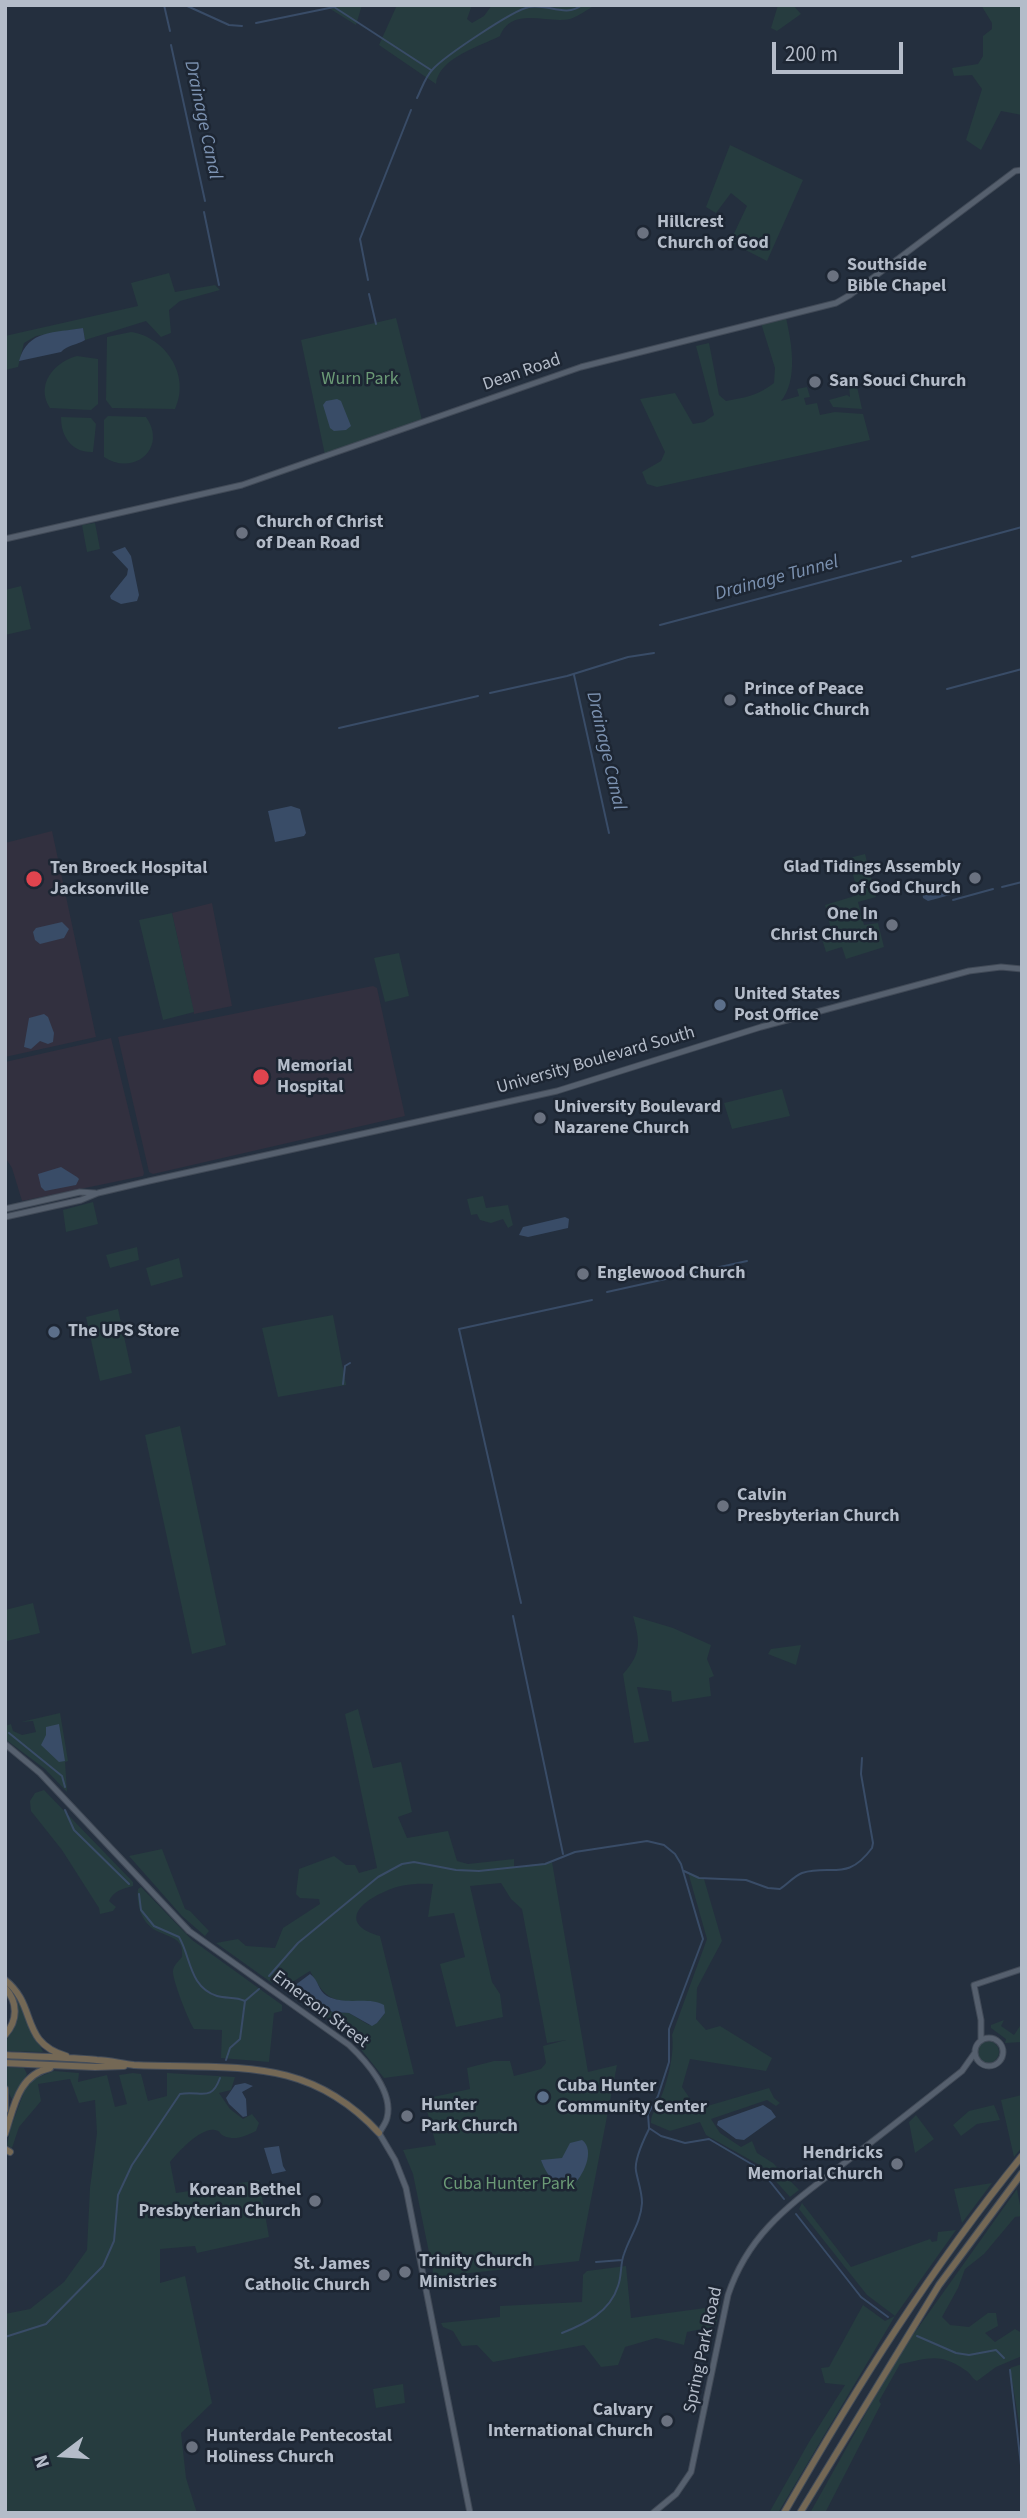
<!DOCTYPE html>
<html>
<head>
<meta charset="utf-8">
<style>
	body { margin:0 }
	#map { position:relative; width:1027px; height:2518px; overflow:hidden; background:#242f3e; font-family:"Source Sans 3",sans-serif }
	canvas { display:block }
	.frame { position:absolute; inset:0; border:7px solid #b4bcc9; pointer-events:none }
	.north { position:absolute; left:28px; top:2420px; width:70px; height:70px; -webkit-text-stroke:5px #1d2633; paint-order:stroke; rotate:253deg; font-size:19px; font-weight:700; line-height:28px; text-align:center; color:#b4bcc9 }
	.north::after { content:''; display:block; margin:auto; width:24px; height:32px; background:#b4bcc9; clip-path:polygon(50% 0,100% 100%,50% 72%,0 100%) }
	.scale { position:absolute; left:772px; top:42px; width:131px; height:32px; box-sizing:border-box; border:4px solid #b4bcc9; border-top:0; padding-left:9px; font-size:21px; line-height:24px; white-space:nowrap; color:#b4bcc9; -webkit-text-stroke:5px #1d2633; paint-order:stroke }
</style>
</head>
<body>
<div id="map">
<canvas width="1027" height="2518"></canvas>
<div class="frame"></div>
<div class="north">N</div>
<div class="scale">200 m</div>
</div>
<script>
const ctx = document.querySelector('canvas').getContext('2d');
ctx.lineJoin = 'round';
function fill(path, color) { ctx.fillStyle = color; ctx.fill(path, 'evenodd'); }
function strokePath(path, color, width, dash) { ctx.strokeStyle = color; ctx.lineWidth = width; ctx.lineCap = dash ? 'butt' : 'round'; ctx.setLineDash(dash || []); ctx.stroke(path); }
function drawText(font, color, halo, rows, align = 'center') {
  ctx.font = font + ' "Source Sans 3",sans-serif'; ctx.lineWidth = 5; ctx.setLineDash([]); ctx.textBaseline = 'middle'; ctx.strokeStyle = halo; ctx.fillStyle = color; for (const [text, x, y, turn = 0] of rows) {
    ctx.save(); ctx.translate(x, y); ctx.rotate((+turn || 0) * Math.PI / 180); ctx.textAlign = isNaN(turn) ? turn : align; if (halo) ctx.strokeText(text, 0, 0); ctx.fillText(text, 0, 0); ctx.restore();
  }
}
fill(new Path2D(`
	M52,831L96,1037L5,1057V843Z
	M212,903L232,1006L194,1014L172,913Z
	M373,986L377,988L405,1116L153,1174L149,1172L118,1037Z
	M111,1038L144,1173L143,1176L22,1201L12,1168L5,1157V1062Z`), '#32303f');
fill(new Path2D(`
	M324,5H362L356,25Z
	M397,5H472L467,19L472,23L484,16L492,5H595C587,10 579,16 570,19C547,24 512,6 500,36C481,46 438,58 436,84L379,45Z
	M778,5H793L801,14L777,31L771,28Z
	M981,5H1022V115L1001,111L981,150L966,140L982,89L972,75L954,76L952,68L978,64L983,56V36L992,29V23Z
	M730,145L803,180L767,261L730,242L747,206L731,193L716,213L706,207Z
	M169,273L175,292L215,285L220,290L180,301L169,310L171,333L161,337L146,321L85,340L83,328L36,336L24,343L18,367L5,370V336L138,306L131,283Z
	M396,318L422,420L325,455L301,340Z
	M786,318C792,344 798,380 781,401L799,396L797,389L807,387L810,397L804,398L806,405L817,403L820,415L835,412L863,414L870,440L657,487L647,484L642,472L661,461L665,452L640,399L675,393L693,424L704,422L714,415L696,346L709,343L719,395L726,401C744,398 759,395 774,383L775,368L761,323Z
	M131,332C165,337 191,375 175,409L112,408L106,400L107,337Z
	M77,356L98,359V404L91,410L50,408C35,385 54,362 77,356Z
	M853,379L856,382L862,409L833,407L829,400L847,395L850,397L849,384H846L845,381Z
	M108,416L146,417C168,448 134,477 104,457V420Z
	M61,417L91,418L96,424L93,452C72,453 61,437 61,417Z
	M95,523L100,549L87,552L82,525Z
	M21,586L31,629L5,635V590Z
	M865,854L876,897L858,902L864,925L878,923L884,947L846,959L842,947L826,952L821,936L832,933L825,905L858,895L849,858Z
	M172,913L194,1012L163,1020L139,920Z
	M399,953L409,996L385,1002L374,958Z
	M782,1089L790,1116L732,1129L724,1103Z
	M483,1196L486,1208L508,1205L513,1225L508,1228L503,1219L491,1223L480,1220L477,1214L471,1215L467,1199Z
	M93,1202L98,1224L66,1232L63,1210Z
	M137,1247L139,1260L110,1268L106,1255Z
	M179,1258L183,1277L151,1286L146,1268Z
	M118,1309L132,1373L100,1381L86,1317Z
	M333,1315L346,1385L278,1397L262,1328Z
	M180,1426L226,1645L192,1654L145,1435Z
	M33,1603L40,1633L7,1641L5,1610Z
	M633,1616L673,1628L711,1645L707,1659L714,1676L709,1678L711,1696L672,1702L671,1691L637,1687L649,1741L634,1743L623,1674C642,1653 640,1642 633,1616Z
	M801,1645L796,1665L768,1654L771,1649Z
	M358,1709L373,1768L401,1762L412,1812L398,1817L407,1838L448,1831L457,1861L468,1864L514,1859V1867L552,1862L588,2072L617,2065L579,2261L434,2277L413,2174L403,2150L436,2145L424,2099L470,2089L467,2068L494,2061H510L514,2076L541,2069L546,2063L543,2046L566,2040L547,2043L522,1909L511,1899L501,1883L470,1886L492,1982L500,1994L503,2017L456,2027L440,1964L465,1957L454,1913L428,1917L433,1884C416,1883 400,1884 384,1892C356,1904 341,1925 380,1936L414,2074L384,2078L348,2033L292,1995L295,1989L326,2009L333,2012L349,2013L369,2025L377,2023L385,2013L370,2001C334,2003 326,2001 310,1971L286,1986L274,1981L272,1983L216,1943L238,1939L246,1946L275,1948L283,1928L320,1904L319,1899L300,1898L296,1894L299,1869L334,1856L346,1865H355L359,1873L377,1868L345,1714Z
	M60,1713L68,1761L65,1762L67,1792L45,1769L5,1739V1726L11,1724L13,1731L22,1735L36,1732L33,1721L21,1722Z
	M44,1790L133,1882V1886C123,1889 114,1890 109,1901L116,1907L113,1911L100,1914L99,1908L62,1850L31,1811L30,1801L35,1793Z
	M162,1849L185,1909L190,1911L209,1931L205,1936L182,1916L129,1856Z
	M688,1872L704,1879L722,1941L697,1988L696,2019L706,2030L720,2026L772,2058L766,2071L690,2059L682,2087L697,2109L769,2088L774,2098L780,2103L776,2106L767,2100L711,2119L720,2133L741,2147L752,2141L757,2153L773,2163L799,2190L790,2197L763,2167L706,2135L700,2122L670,2131L651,2123C651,2114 655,2110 659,2102C667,2085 675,2053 672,2035L707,1939Z
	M141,1887L192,1940L282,2005V2011L274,2013L269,2062L221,2058L222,2030L194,2029C189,2022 172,1979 173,1971C173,1966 178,1962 182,1957C184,1939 172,1938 159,1932C142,1925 136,1905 138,1889Z
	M11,1988L43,2052L5,2051C5,2036 10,2038 15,2026C20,2012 13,1999 11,1988Z
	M1004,2020L1001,2026L1014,2035L1022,2023V2042L1005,2043L1006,2039L991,2028V2025Z
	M977 2052a11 11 0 1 1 22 0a11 11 0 1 1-22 0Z
	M5,2067L24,2068L27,2074L13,2101L5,2086Z
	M54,2071L79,2073L78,2082L107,2075L115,2107L127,2104L119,2075L133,2073L141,2074L148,2101L167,2096V2073L235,2077L231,2090L219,2093L230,2109L243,2119L252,2114L259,2123L256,2131C246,2136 235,2141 224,2136C218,2133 221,2131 215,2130C201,2127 178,2152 170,2162L176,2193L259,2180L269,2237L197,2253L195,2246L160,2249V2283L185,2276L212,2403L181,2433L186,2478L197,2513H5V2314L30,2309L64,2282L87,2250L90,2188L97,2133L95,2100L79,2103L70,2079L38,2084L41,2101L19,2127L12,2148L7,2145L11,2127L28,2081Z
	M1022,2095V2147L1014,2157L1001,2100Z
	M994,2105L1000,2120L977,2124L961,2136L953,2125L969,2111Z
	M916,2115L934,2139L915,2153L909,2122Z
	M992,2183L962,2223L954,2189Z
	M1017,2189L1022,2216L1015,2217L984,2254L965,2269L958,2288L942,2317L950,2325L969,2327L988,2313H996L998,2326L985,2333L995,2342L1015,2329L1022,2333V2356L996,2367L977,2381C971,2378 971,2373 965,2370C938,2352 929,2359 900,2364L879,2401L881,2404L825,2513H810L898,2356Z
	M802,2203L851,2267L930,2239L932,2242L937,2241L938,2232L956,2230L895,2316L778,2513H769L809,2442L845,2385L825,2383L821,2368L829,2367L863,2305L885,2321L895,2316L867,2295L799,2209Z
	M626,2266L631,2318L720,2306L716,2326L687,2332L684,2345L656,2338L625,2347L618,2365L601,2367L584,2345L493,2362L477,2345L462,2346L453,2331L443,2327L441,2323L500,2317V2306L582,2302L583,2275L587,2271Z
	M1022,2364V2441L1010,2368Z
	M403,2384L405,2403L376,2408L373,2389Z`), '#263c3f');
fill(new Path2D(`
	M83,328L85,340C77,345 67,345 61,352L19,361C28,329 55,333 83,328Z
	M337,399L341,401L351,426L346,430L334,431L330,428L323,405L326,401Z
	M125,547L131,556L139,595L137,601L121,604L111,599L110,596L127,575L128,569L112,552Z
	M291,806L300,809L306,833L304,836L275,842L268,811Z
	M930,887L954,888V894L928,901L923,898L922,891Z
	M62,922L69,929L64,938L40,944L35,940L33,932L36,928Z
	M44,1014L48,1017L54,1033L53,1042L48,1044L40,1041L31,1049L24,1047L29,1018Z
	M61,1167L77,1177L79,1179L76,1185L45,1191L41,1187L38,1174Z
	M565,1217L569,1219L568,1228L528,1237L519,1235L523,1227Z
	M59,1724L65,1761L59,1762L41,1745L46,1735V1727Z
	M310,1974C319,1980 318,1991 327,1996C346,2006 367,1996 384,2005L385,2013L377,2023L372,2026L349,2013L333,2012L326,2009L295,1989L294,1986Z
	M245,2083L253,2086L242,2092L246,2099L247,2116L243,2117L229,2104L226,2098L235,2085Z
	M763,2105L771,2110L776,2117L744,2140L736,2139L717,2125L718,2121Z
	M582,2140C596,2150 583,2177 572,2186C556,2189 546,2174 541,2160L562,2158L570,2143Z
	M279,2146L283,2166L286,2171L272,2174L264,2148Z`), '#394c67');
strokePath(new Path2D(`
	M164,5L170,31
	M185,5L229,25L242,26
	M256,23L334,7L431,70
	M171,45L205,201
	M417,98C422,88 425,77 433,69C445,56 513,10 529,7C546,3 566,18 582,5
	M204,212L219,285
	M368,280L360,239L411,110
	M369,294L376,324
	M912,557L1022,527
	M660,625L901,561
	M574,675L609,833
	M947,689L1022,669
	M490,693L567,676L628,657L654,653
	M339,728L478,696
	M1002,887L1022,882
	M953,900L993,889
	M607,1292L747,1261
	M343,1384L345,1366L350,1363
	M521,1603L459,1329L592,1300
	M513,1616L563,1854
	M9,1733L62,1776L65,1787
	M65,1810L74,1830L129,1884
	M684,1871L699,1878L746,1880L768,1888L780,1889C788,1884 794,1876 802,1873C832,1864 847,1882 872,1848L873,1843L861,1774L862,1758
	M139,1894L141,1910L154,1926L179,1937C191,1957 189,1987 217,1996C227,1999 235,1996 245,2001
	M269,1976L298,1943L378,1877L402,1864L414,1862L456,1870L479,1871L545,1864L575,1852L647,1841L664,1845L675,1854L681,1864L703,1939L669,2029V2062L658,2096L648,2114L649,2128L661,2136L685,2143L709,2139L760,2169L784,2199
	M226,2060L230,2048L240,2039L245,2001L259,1989
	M796,2214L861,2297L888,2317
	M596,2262L622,2260
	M562,2333C585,2324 610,2312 618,2286C622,2276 620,2264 624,2254C630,2236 641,2222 642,2203C642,2191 638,2182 636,2171C634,2160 644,2139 649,2129
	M917,2336L956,2353L969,2355L996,2350L1004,2358
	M5,2337L46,2324L103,2266L114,2241L118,2195L132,2165L180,2094C201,2090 211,2103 220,2078
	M1010,2370L1022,2474`), '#394c67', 2);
const major = new Path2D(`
	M5,539L242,485L581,367L836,303L850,295L1015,171L1022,170
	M5,1209L80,1192L95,1193
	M5,1217L81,1200L98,1193L149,1181L557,1091L761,1027L969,971L1001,967L1022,969
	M5,1744L40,1773L189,1931L349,2045C366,2061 394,2092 387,2118C386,2123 382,2128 379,2133L395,2160L406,2188L470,2513
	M975 2052a14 14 0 1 1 28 0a14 14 0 1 1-28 0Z
	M981,2039V2020L974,1985L1022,1969
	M653,2513L676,2494L691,2472L728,2295C750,2229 796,2201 847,2161C886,2131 924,2101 962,2071L974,2054`);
const highway = new Path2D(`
	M5,1980C38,2006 19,2042 66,2056
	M5,1988C18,2002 18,2020 5,2035
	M5,2055C36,2057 66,2057 97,2060C109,2060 122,2064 134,2065C232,2070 306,2054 379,2133
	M5,2063L95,2067L124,2066
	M5,2089V2110
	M5,2134C14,2107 18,2075 50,2068
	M5,2149L10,2152
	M784,2513C856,2388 931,2268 1022,2156
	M800,2513L939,2285L1022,2173`);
strokePath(major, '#414a57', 7);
strokePath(highway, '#434c59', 8);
strokePath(major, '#56606e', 5);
strokePath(highway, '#746855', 6);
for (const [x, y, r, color] of [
	[643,233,7,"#6b7280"],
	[833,276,7,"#6b7280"],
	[815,382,7,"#6b7280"],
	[242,533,7,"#6b7280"],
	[730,700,7,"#6b7280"],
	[975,878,7,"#6b7280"],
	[34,879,9,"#e0444e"],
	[892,925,7,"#6b7280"],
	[720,1005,7,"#5c6f8a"],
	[261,1077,9,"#e0444e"],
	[540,1118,7,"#6b7280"],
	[583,1274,7,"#6b7280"],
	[54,1332,7,"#5c6f8a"],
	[723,1506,7,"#6b7280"],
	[543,2097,7,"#5c6f8a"],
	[407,2116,7,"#6b7280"],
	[897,2164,7,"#6b7280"],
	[315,2201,7,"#6b7280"],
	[405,2272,7,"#6b7280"],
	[384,2275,7,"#6b7280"],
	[667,2421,7,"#6b7280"],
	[192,2447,7,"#6b7280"]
]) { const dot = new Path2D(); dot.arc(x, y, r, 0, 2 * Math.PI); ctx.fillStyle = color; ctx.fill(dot); strokePath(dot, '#1d2633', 2.5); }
drawText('bold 18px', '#b4bcc9', '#1d2633', [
	["Hillcrest",657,223],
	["Church of God",657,244],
	["Southside",847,266],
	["Bible Chapel",847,287],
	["San Souci Church",829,382],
	["Church of Christ",256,523],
	["of Dean Road",256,544],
	["Prince of Peace",744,690],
	["Catholic Church",744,711],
	["Glad Tidings Assembly",961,868,"right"],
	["of God Church",961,889,"right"],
	["Ten Broeck Hospital",50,869],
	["Jacksonville",50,890],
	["One In",878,915,"right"],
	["Christ Church",878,936,"right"],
	["United States",734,995],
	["Post Office",734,1016],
	["Memorial",277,1067],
	["Hospital",277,1088],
	["University Boulevard",554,1108],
	["Nazarene Church",554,1129],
	["Englewood Church",597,1274],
	["The UPS Store",68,1332],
	["Calvin",737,1496],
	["Presbyterian Church",737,1517],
	["Cuba Hunter",557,2087],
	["Community Center",557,2108],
	["Hunter",421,2106],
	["Park Church",421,2127],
	["Hendricks",883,2154,"right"],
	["Memorial Church",883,2175,"right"],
	["Korean Bethel",301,2191,"right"],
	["Presbyterian Church",301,2212,"right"],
	["Trinity Church",419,2262],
	["Ministries",419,2283],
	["St. James",370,2265,"right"],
	["Catholic Church",370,2286,"right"],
	["Calvary",653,2411,"right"],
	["International Church",653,2432,"right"],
	["Hunterdale Pentecostal",206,2437],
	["Holiness Church",206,2458]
], 'left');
drawText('18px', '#b4bcc9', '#1d2633', [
	["Dean Road",522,373,-19],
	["University Boulevard South",596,1061,-16],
	["Emerson Street",320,2010,37],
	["Spring Park Road",704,2350,-78]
]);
drawText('18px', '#6b9a76', '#1d2633', [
	["Wurn Park",360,380],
	["Cuba Hunter Park",509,2185]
]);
drawText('italic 19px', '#7c92b1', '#1d2633', [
	["Drainage Canal",202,120,78],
	["Drainage Tunnel",777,579,-15],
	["Drainage Canal",605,751,77]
]);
</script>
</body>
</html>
